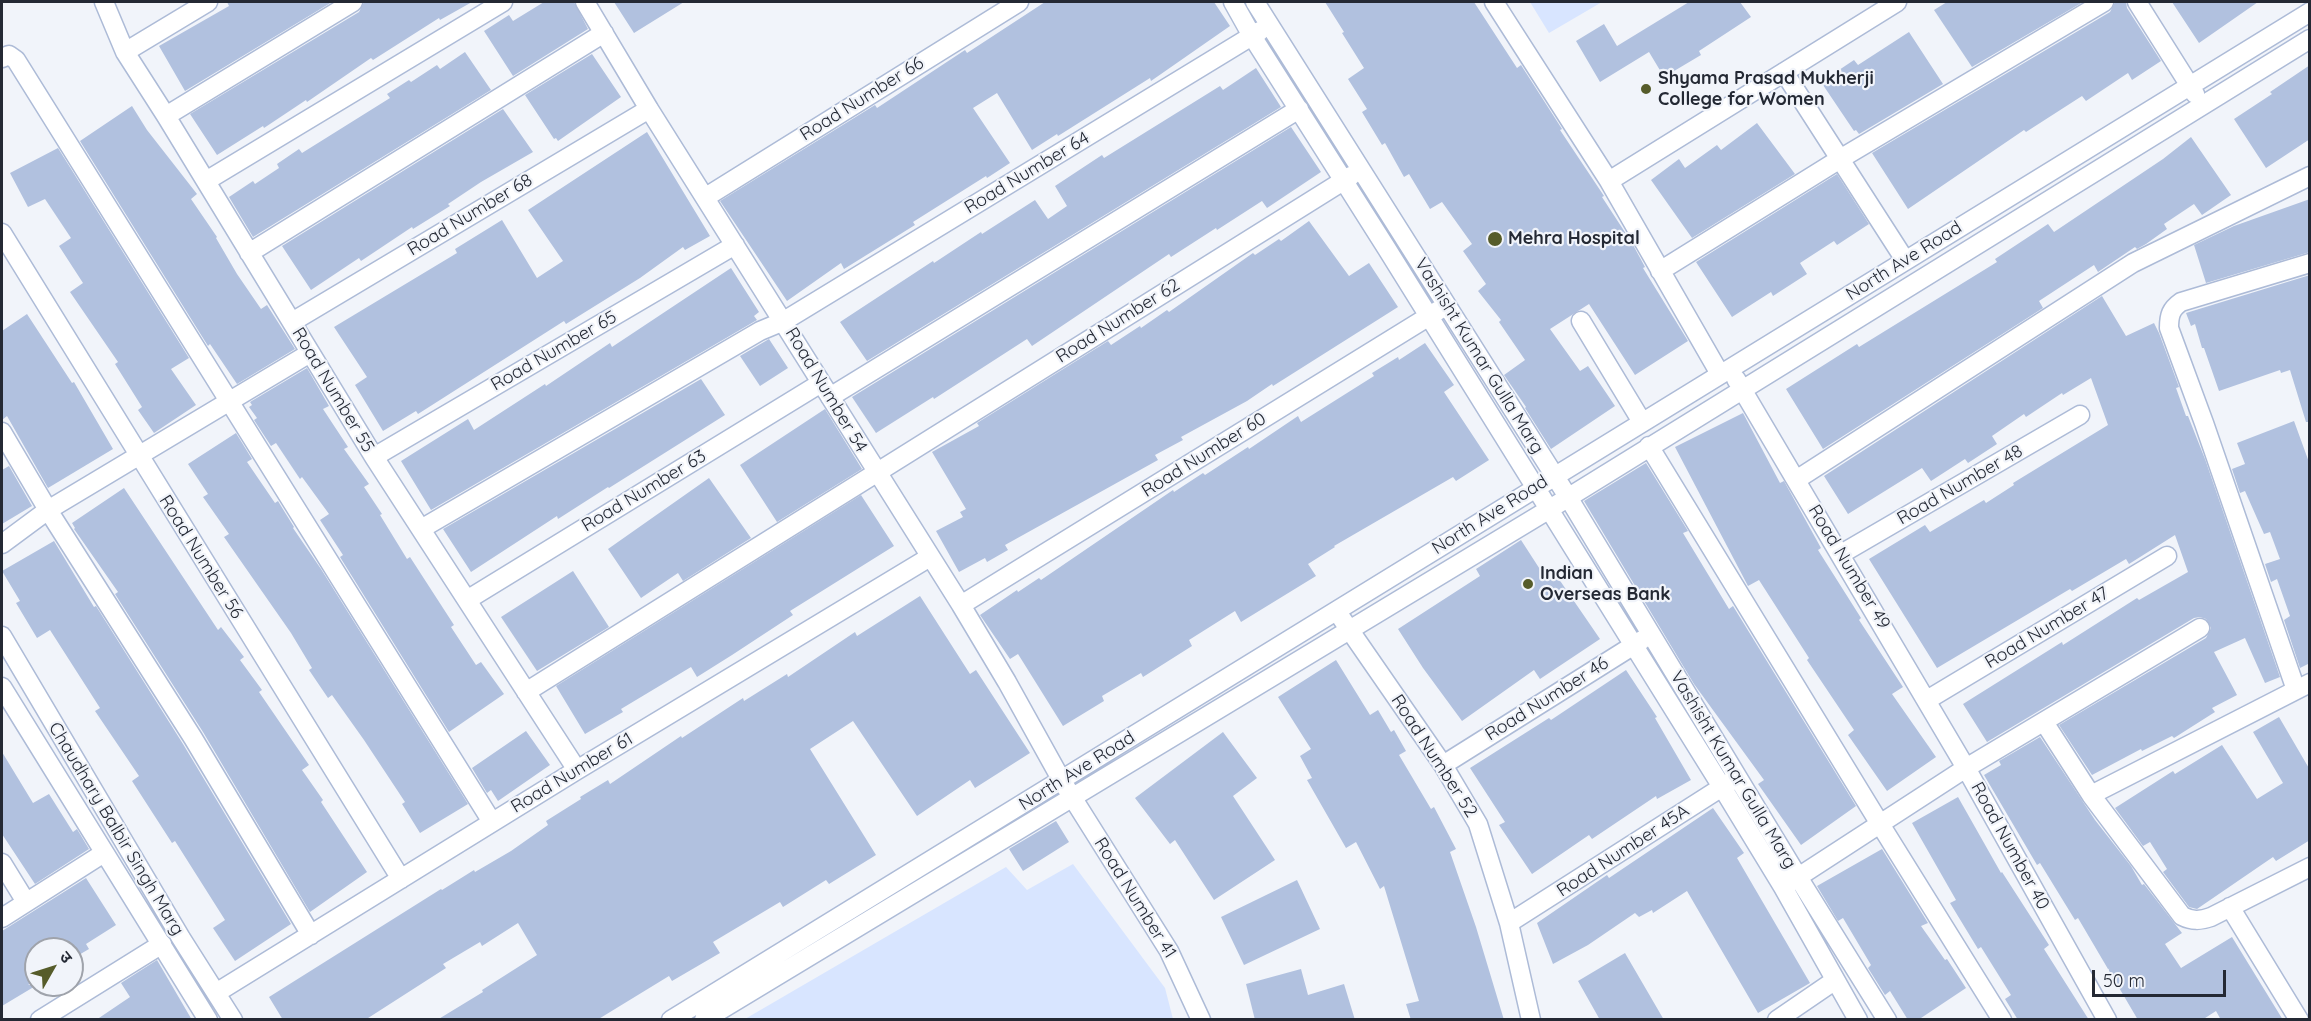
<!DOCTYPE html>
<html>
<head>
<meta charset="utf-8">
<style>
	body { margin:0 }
	#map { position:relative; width:2311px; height:1021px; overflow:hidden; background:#f1f4fa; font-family:Quicksand,"Noto Sans Devanagari",sans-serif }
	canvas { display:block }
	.frame { position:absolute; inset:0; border:3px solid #242934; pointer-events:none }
	.north { position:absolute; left:24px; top:937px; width:60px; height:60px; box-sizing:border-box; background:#f1f4fa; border:2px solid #9fa3ab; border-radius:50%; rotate:51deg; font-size:16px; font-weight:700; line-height:24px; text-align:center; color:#242934 }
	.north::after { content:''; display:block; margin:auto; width:21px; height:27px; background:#565c2a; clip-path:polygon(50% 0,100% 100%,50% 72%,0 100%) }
	.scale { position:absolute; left:2092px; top:970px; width:134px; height:27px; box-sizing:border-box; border:3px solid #242934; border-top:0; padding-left:8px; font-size:18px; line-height:21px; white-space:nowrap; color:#242934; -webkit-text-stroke:4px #f1f4fa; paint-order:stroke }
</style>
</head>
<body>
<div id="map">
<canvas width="2311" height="1021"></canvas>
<div class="frame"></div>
<div class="north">उ</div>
<div class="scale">50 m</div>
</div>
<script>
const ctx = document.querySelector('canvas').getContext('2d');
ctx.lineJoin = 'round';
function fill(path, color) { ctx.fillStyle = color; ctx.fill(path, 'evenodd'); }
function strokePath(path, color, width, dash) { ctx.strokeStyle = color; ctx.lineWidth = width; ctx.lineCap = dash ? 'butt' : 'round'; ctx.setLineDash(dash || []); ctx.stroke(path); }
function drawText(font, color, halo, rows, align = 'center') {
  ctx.font = font + ' Quicksand,sans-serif'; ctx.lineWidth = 4.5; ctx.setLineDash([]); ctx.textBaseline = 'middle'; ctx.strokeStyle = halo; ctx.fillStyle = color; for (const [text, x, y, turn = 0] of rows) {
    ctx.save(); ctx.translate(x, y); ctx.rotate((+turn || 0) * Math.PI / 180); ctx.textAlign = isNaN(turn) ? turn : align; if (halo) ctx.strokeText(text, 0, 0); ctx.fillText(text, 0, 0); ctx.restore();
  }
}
fill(new Path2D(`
	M1530,2H1602L1549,33Z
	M1073,864L1165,988L1173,1019H745L1006,867L1027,890Z`), '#d8e5ff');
fill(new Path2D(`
	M227,2H332L185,91L159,46L229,6Z
	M364,2H472L440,20L439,18L373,60L371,58L307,102L306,100L264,128L263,126L217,155L190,114L359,12Z
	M544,2H574L588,29L513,76L484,31L509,15L513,21Z
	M614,2H684L634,33Z
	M1045,2H1214L1230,26L1151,81L1150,78L1058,136L1057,134L1032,150L997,93L973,108L1010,163L987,178L986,176L913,222L915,225L844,269L841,263L787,301L720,201L875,105L877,108L965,50L967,53Z
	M1325,2H1474L1517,68L1521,65L1562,129L1560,130L1604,196L1602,197L1632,243L1645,267L1643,268L1688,341L1635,375L1589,304L1550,329L1580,371L1588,366L1615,406L1551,449L1525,408L1526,407L1504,375L1525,360L1499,322L1501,320L1478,291L1486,284L1463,251L1472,244L1442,202L1430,209L1409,174L1404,177L1385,143L1382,145L1362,112L1367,109L1348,79L1364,68L1342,33L1344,32Z
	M1689,2H1740L1751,17L1699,51L1701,55L1664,77L1649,52L1600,82L1576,41L1604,24L1617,46Z
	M1947,2H2083L1972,67L1934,10Z
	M2115,2H2126L2127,8L2161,61L2132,80L2128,73L2086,101L2082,96L2026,132L2024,130L1908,209L1872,153L2110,12Z
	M2172,2H2258L2199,43Z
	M1909,32L1943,84L1859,134L1856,130L1854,131L1821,82L1854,60L1858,65Z
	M465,52L491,90L253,237L229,197L253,181L255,184L279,168L277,164L299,149L302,153L390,98L387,94L409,80L411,82L437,65L440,69Z
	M592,54L621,97L558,141L556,138L554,139L525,95Z
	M2310,65V139L2266,168L2234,119L2272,94L2270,92Z
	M1256,68L1281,107L867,361L840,322L933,261L934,263L981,232L982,234L1035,200L1048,219L1067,206L1055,186L1102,155L1104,158L1220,86L1223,90Z
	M132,106L147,130L197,194L191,199L217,237L216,238L237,274L261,309L267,305L295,349L237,384L210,344L208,346L80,141Z
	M503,109L533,152L481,182L448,204L450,206L413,229L412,227L361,261L359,258L311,290L282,246Z
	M1757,123L1795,174L1692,238L1651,180L1679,159L1685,168L1717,145L1721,150Z
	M1291,127L1321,172L1267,208L1262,201L1217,230L1216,228L1171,257L1169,254L1032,346L1027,339L934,399L933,397L876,433L852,397Z
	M647,132L710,236L685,250L683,247L640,278L566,324L564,321L418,414L416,411L383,431L355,385L367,377L334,327L457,253L455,249L502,220L537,278L563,261L528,210Z
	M2191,137L2231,195L2202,215L2194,204L2164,224L2167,229L2146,244L2137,249L2135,247L2098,272L2094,265L2039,301L2043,308L1823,449L1786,389L1857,344L1859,347L1997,262L1995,259L2048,224L2054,232L2163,159Z
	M58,148L189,358L171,369L196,405L154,433L138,410L142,407L115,364L118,362L70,292L83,283L59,246L71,238L45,199L28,207L10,173Z
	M1837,174L1869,224L1837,245L1834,241L1800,263L1807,274L1773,296L1771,292L1732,317L1696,262Z
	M2310,199V252L2206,283L2194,245L2234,226Z
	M1309,221L1349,276L1369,263L1398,307L1273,386L1272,384L1247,401L1181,437L1183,440L1155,455L1158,460L1005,545L1008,550L987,562L985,558L959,572L936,531L963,517L960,512L966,509L932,452L979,426L977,423L1108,341L1111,345L1140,326L1141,328L1167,310L1169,312L1253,253L1255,255L1279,239L1281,241Z
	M731,268L759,312L754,316L757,320L431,510L401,461L468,419L474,430L545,384L546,386L610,343L612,347Z
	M2310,275V422H2306L2290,370L2281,373L2280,370L2219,391L2204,348H2202L2195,324L2191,326L2186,313Z
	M2102,296L2126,336L2154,323L2159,333L2179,387L2176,388L2186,416H2188L2205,459L2280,677L2265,683L2245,638L2214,652L2237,695L2212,708L2215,712L2174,738L2172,736L2142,751L2141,749L2092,775L2059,725L2206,638L2211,628L2206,619L2200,617L2194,618L1987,742L1963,704L2062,642L2063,645L2137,598L2139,600L2188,572L2175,535L2129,564L2126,559L2072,591L2070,589L1937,668L1869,559L1925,525L1930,532L1984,500L1986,503L2014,485L2013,483L2108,425L2091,378L2063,395L2062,393L2026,417L2024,414L1992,436L1997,444L1968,463L1965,459L1931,481L1922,468L1848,514L1824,476Z
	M27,314L72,383L74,382L113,449L48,488L7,416L2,420V331Z
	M769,339L788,368L760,386L740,356Z
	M1425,343L1454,385L1444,392L1489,460L1456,481L1453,477L1334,546L1335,547L1308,564L1316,576L1241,622L1235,611L1189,640L1192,646L1143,677L1141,673L1102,696L1104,701L1063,726L1018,654L1010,659L980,615L1017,590L1018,592L1039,578L1041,580L1173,490L1174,492L1203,473L1205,475L1248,447L1249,449L1298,416L1301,422L1374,376L1372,373L1398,357L1399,360Z
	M307,368L329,406L323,409L348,447L344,449L369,484L364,487L382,514L380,515L407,559L410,557L454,625L451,627L476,665L481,662L504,694L449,732L340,557L343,555L320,520L329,514L302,477L300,479L276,443L271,446L254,420L257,418L249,407L252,405L250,402Z
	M701,379L725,415L609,488L608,487L558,519L557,516L471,572L443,529Z
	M825,409L862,469L777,522L740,465Z
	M1743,413L1780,483L1784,481L1821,548L1818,550L1861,618L1859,620L1903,687L1892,694L1936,757L1887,791L1848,735L1854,730L1807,660L1809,658L1759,580L1748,586L1675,447Z
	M2294,421L2310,465V663L2300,668L2284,620L2290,616L2277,579L2271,582L2265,564L2280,559L2270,532L2264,534L2245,491L2240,493L2232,469L2245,464L2237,443Z
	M236,433L252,459L247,462L275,503L278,501L281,506L294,527L293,528L321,569L468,804L420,833L402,804L405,802L364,740L332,695L328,698L309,670L312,668L291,633L224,537L229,534L203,497L208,494L188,464Z
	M1646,463L1688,531L1683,533L1729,609L1733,606L1856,806L1801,845L1758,784L1764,780L1694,684L1584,501Z
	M9,466L32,506L2,524V470Z
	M709,478L751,538L683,581L678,573L641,598L608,549Z
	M124,488L218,630L221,627L244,657L240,660L262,690L259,692L309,765L302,770L323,800L321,802L367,872L310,912L203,732L115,594L118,592L74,529L75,528L72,523Z
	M861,495L894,546L790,611L793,615L732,655L697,677L691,667L621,709L623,712L585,734L556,686Z
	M1521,540L1543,574L1552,569L1600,639L1540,679L1534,670L1462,721L1423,668L1398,629L1480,576L1476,569Z
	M54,541L94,607L96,606L183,744L291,924L235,961L213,928L225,920L175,841L172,843L132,781L139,776L95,711L100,708L50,630L37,638L16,603L20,601L2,571Z
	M573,571L609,627L537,671L501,617Z
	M920,596L970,674L976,670L1030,753L975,788L970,780L917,816L853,721L810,749L876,855L829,884L826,880L783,907L780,902L713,942L720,953L672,981L669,976L597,1020H437L483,992L482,990L537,955L518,923L482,946L480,942L443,964L446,968L365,1020H283L269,997L441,889L442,890L474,870L475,872L511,851L548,825L546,821L581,799L580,797L608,780L610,784L681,736L682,738L743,698L744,701L787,674L788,677L855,632L857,636Z
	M1336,660L1370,715L1378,710L1391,732L1394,730L1406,751L1399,755L1431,809L1434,807L1456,849L1450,852L1476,927L1504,1020H1411L1406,1004L1419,1001L1384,886L1380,889L1356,842L1346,848L1307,780L1312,778L1300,756L1311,749L1278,697Z
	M1626,670L1657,717L1655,718L1691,780L1657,799L1656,796L1592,839L1589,835L1532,874L1499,825L1505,822L1470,768L1549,718L1551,720Z
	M2279,717L2310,770V840L2276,861L2273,857L2197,909L2189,907L2163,872L2167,869L2150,842L2143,846L2115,808L2173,771L2175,774L2222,745L2257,799L2283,783L2253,732Z
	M526,731L550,765L498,801L491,790L487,793L472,768Z
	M1223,732L1257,778L1233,796L1275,860L1214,900L1175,840L1170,844L1135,798Z
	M2040,737L2095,820L2131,866L2142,885L2144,884L2182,933L2165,944L2181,968L2232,937L2283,1020H2221L2216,1011L2202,1020H2138L2078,918L2075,920L2040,863L2037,865L1984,775L2001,765L1999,761Z
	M2,752L33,803L49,794L73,832L77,829L89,849L35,884L2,834Z
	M1958,797L2001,873L2002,872L2049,945L2044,949L2089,1020H2018L2005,999L2011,995L1981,947L1978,949L1950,903L1956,900L1912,823Z
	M1713,808L1744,853L1737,858L1810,983L1758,1013L1687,891L1653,913L1652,910L1639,917L1635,913L1588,945L1553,964L1537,923L1607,875L1609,878Z
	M1056,821L1069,842L1023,871L1009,849Z
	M1882,849L1928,923L1921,926L1945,960L1947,959L1966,988L1918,1020H1908L1890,991L1885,995L1868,968L1871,965L1843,918L1838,921L1817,886Z
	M86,878L116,925L86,944L89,949L72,959V949H36V980L28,985H37L2,1006V931Z
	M1297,880L1320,929L1244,965L1221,917Z
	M1625,953L1664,1020H1600L1578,981Z
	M157,960L192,1020H96L130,997L121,983Z
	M1301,969L1308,995L1344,984L1355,1020H1255L1246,984Z`), '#b1c1df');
const minor = new Path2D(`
	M104,2L125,52L166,116L374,457L577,770
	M585,2L649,109L961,605L1007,682L1062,781L1169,951L1201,1020
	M1233,2L1252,36L1387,249L1722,787L1783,887L1858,1020
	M1255,2L1568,497L1798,877L1887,1020
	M1494,2L1609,181L1720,374
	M2137,2L2195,94
	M125,52L208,2
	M2,58L9,55L16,60L492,822
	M1784,72L1905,260
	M166,116L353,2
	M206,181L503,2
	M1609,181L1897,2
	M706,197L1019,2
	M2,233L401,879
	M249,253L604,33
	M1660,271L1840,159L2104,2
	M1581,321L1642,422
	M292,322L649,109
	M1736,379L1966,768L2200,628
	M830,397L1299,109
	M2,432L48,510L193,738L311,935
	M1649,446L1880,824L2002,1020
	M374,457L735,245
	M1796,480L2133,263L2310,176
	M421,529L760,331L784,321L1260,31
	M2,544L48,510L310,353
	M1841,554L2080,415
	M467,600L821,383
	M961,605L1439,310
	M1342,619L1443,765L1478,824L1509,923L1531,1020
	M2,636L181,938L233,1020
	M2,687L208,1020
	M2296,690L2204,423L2169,328C2169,315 2171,309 2181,302L2310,263
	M526,692L1351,176
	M1927,700L2167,556
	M2044,722L2091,795L2182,916C2192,921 2200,921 2211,917L2310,867
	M1443,765L1642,640
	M2091,795L2310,683
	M2,863L26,902
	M1789,883L1966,768L2107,1020
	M2230,907L2299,1020
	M2,918L104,853
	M1509,923L1730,782
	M216,993L577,770L930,557
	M40,1020L162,944
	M671,1020L2310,12
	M704,1020L1548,510L2310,39
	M1777,1020L1834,981`);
strokePath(minor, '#adbbd7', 21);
strokePath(minor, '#fff', 18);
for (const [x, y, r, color] of [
	[1646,89,6,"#565c2a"],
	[1495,239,8,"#565c2a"],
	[1528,584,6,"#565c2a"]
]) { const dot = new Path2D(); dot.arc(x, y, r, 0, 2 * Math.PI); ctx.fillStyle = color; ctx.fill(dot); strokePath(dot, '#f1f4fa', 2); }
drawText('bold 18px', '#242934', '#f1f4fa', [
	["Shyama Prasad Mukherji",1658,79],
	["College for Women",1658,100],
	["Mehra Hospital",1508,239],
	["Indian",1540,574],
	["Overseas Bank",1540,595]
], 'left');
drawText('18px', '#242934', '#f1f4fa', [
	["Road Number 66",862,99,-32],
	["Road Number 64",1027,173,-31],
	["Road Number 68",470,215,-31],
	["North Ave Road",1904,261,-32],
	["Road Number 62",1118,321,-32],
	["Road Number 65",554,351,-30],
	["Vashisht Kumar Gulla Marg",1479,356,58],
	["Road Number 55",333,390,59],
	["Road Number 54",826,390,59],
	["Road Number 60",1204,455,-32],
	["Road Number 48",1960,485,-30],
	["Road Number 63",644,491,-31],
	["North Ave Road",1490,515,-32],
	["Road Number 56",201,557,58],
	["Road Number 49",1849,567,59],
	["Road Number 47",2047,628,-31],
	["Road Number 46",1547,699,-32],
	["Road Number 52",1434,756,57],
	["Vashisht Kumar Gulla Marg",1733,770,59],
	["North Ave Road",1077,771,-32],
	["Road Number 61",572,773,-31],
	["Chaudhary Balbir Singh Marg",116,829,59],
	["Road Number 40",2010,846,61],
	["Road Number 45A",1623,851,-33],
	["Road Number 41",1135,898,58]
]);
</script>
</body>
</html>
